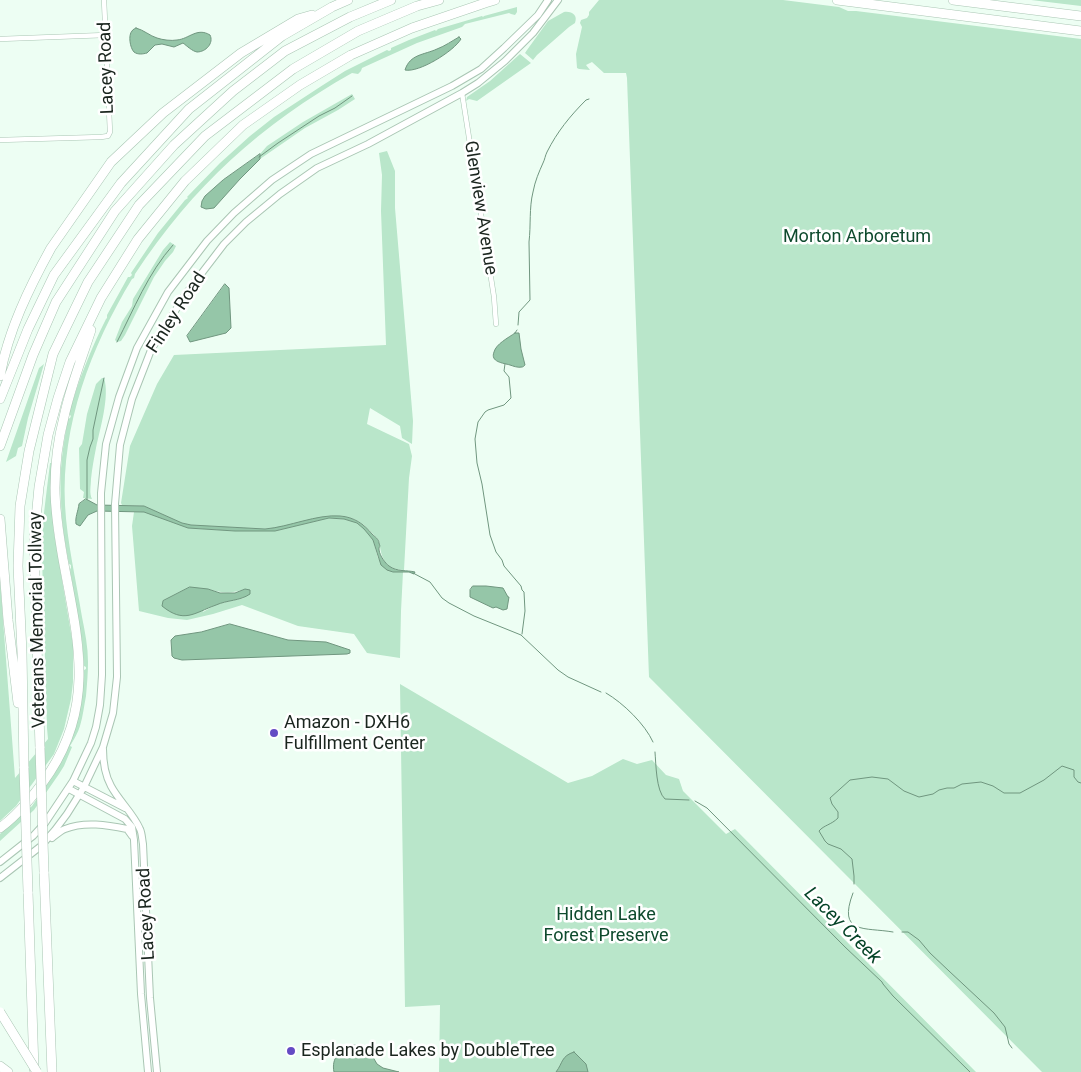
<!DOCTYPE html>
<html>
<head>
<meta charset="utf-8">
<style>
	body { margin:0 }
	canvas { display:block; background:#edfef3 }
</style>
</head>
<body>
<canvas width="1081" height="1072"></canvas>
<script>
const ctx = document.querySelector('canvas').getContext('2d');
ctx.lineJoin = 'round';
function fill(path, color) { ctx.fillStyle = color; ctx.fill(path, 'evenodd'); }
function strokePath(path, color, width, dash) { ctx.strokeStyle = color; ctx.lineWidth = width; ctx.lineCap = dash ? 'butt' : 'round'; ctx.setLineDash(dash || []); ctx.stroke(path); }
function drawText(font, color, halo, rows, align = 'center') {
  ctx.font = font + ' Roboto,sans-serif'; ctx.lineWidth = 5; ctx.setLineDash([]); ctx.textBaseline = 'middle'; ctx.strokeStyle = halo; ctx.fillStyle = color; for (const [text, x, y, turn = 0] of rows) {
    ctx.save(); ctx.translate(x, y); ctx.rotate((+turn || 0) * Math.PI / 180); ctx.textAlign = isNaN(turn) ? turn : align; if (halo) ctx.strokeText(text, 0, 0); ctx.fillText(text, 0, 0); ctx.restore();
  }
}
fill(new Path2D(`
	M599,0H783L839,7L848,11H856L1081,39V1072H1042L649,677L627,78L626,73H604L592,62L586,65L590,70L579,69L577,68L576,54L582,27L580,23L581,20L587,18L589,15V12Z
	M1031,0H1081V6Z
	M517,7V12L515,15L511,14L509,13L465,24L462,27L417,43L362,68L361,71L358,74L352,73C260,125 193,186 135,274L134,278L132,279C91,347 61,425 65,505C67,542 76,580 82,617C85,632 88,647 88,662C88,673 87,684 86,696C84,706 83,716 80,726C78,733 74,739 70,746L72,747L64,766L59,774L34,810L0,841V834L32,806L55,772L63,756L82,695L84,670L86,669V667L84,666L82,641L70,569L71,568V565L69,564C65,543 61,521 61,499C59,472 63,445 68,419L70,418L71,416L69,414C78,381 91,349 106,319L107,318V315L128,277H130L132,275L131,273L158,233L185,200L188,198L187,197L220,163L250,136L274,117L323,85L345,71L387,50L389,51L391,50V48L409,40L435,30L436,31L438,29L482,16L483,17L484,16Z
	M564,12C572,11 578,15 575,23L569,27L537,55L533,60L525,53L527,50L548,21Z
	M520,54L531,63L477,101L469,99L466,101L467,97L490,81Z
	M352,94L355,99L338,110L305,128L260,159V154L267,146L303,122Z
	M387,151L395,171V208L413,421L412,444L402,438L400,426L370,408L367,424L409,444L412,456L409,478L404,570C384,570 381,557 379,540L364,525L354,519L342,516H327L276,528L265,529L203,526L191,525L182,523L144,506L122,505L121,503L130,446L157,384L174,355L386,345L381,211L382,175L379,153Z
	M170,242L176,246L173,252L165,261L154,277L125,335L121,341L117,342L115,340L122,322L132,306L133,299L163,250Z
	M44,364L28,418L22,446L18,448L16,456L6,462L39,368Z
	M102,378H104C110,396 100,429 96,448C94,458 92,469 91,479C91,486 89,493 92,499L83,498L84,492L80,489L79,448L82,444L87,414L96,384Z
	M50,463H52L51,496L54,533L73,645V682L71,699L64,729L54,754L16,806L0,821V580L15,778L48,739L47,728L42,556L43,521Z
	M134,512H144L151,514L188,528L235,531H275L329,518L344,519L357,523L364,529L373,540L378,558L393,572H403L401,611L400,658L367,653L354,634L298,626L242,605L213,614L187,620L168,618L139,611L132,526ZM208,589C222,593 231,594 245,589L244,598L217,604L203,612Z
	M400,684L568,783L592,776L623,759L637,764L652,760L666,775L679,779L683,791L726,834L735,829L976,1072H439L440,1005L405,1007Z`), '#b9e6ca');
const water = new Path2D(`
	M136,28C144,30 150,36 157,38C163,40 171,41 177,40C189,39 197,27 210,35C214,43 206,52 197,52C192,51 187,46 183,43L174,47L162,44L155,45L147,53C143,54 138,55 134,52C130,48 128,35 132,31C133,29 135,29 136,28Z
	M459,37L461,39C454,51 419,73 405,70C410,54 424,55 437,49C445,46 452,41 459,37Z
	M260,154V159L240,179L214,208L206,209L201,207L202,201L205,196L223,180Z
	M225,284L229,288L231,328L226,333L190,342L187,336Z
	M515,333H519L521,349L525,365C524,366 523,367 522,367C518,368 513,366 510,365C503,363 490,362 494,352C496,344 508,338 515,333Z
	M86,499L97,505L144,506L182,523L191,525L265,529C289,527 317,514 340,516C354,517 364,524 372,534C375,537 379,539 379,543C381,549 379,544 379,550C380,556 385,563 389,566C397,572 407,570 415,572L414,574L409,572H393L387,570L381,565L373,540L369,535L364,529L357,523L344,519L329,518L275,531H235L188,528L144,512L97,511L88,515L80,526L76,524C75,517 78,512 79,504Z
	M473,586H486L503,588L508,597H509L507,609L503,610L496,607L493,608L470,597V590Z
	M190,587L208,589L220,593H235L245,589L250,590V594C240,601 227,600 216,605C194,613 184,624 162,606L163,601Z
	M230,624L288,640L326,642L350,650V653L347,654L182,660L174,658L172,656L171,640L175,636L201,632Z
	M353,1045L360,1046L370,1052L377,1064L383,1068L399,1072H334C331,1058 340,1049 353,1045Z
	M574,1052L586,1064L588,1072H556C563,1063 561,1056 574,1052Z`);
fill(water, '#95c6a8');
strokePath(water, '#70967f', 1);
strokePath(new Path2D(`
	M259,157L278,143L319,116L335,108L352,96
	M518,325L519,312L530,300L529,242C531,225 529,208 533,192C535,181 539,172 543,163C545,159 545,156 547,152C557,132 570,116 586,100L589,99
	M515,333L517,330
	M117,342C134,309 148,273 173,245
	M505,364L504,371L509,377L511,398L504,405L488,410L485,412L478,422L475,439L477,463L482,484L490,535L496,552L502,560L504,566L521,586L522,590L524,592L525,611L522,634
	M87,499V460L90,447L93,439V430L104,378
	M413,573L430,582L442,598L449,603L474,616L521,635L558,670L568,677L601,692
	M606,693C623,703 645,724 653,742
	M655,752C656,764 656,791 665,799L689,800
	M695,801L707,808L845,947L882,982L883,984L893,996L970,1072
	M854,884V876L852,859L841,849L828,844L825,841L819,831C824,825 831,825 838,818V812L832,804L830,798L850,780L872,777L888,779L904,791L919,797L933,794L939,790L947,788H954L962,784L981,782L993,786L1004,793H1020L1044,780L1062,766L1074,770V777L1078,782L1081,783
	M853,893C837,935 865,927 893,932
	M902,932H908L919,940L930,953L949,971L994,1013L1005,1027L1009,1044L1012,1048`), '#70967f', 1);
const street = new Path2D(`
	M0,39L106,35
	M462,93L494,297L496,324
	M0,140L101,137L108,136L110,132L104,0`);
const secondary = new Path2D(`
	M103,749C103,762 105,775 111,786C119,801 133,813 140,829C142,833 142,839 143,844L150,998L157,1072
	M73,781L125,808
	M69,789L125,819L132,827L134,840L141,994L148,1072
	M52,838C56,835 60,831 65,829C84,821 108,825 127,829L132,836
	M0,862L33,836L45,823L73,781L91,743L96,727L100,705L102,675L101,493L106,444L119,397L137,348L168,292L207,241L234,213L272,180L311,154L452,86L481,69L504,48L538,15L548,0
	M0,878L41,846L55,830L67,814L84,787L103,747L113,713L117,677L115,504L120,445L132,399L151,350L185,295L224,244L246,222L280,194L317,168L368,144L462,93L478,83L505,61L533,33L558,0`);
const highway = new Path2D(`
	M837,0L1081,31
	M953,0L1081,16
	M0,376C8,331 29,288 51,248L111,162L163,113L241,53L298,19L312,15
	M0,399L28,329L54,275L121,183L189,109L282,36L332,7L348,0
	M0,446L33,355L56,302L115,211L174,145L233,91L285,51L350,17L391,0
	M0,519L8,620L18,703
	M40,748L34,540L39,487L48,435L58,398L70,362L101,298L138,239L185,181L243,125L300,85L351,55L412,28L485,3L495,0
	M24,768L22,653L18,566L20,506L29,451L53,354L88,282L139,205L205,136L293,69L358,31L417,6L439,0
	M0,828C20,813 36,793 50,772C96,701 77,636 63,559C59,536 55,512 55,488C55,465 58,440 64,417C70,388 82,358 91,330
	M44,872L52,1072
	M28,892L34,1069
	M0,1066L8,1072`);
strokePath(street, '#aac6b4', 5.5);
strokePath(secondary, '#aac6b4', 8);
strokePath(highway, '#aac6b4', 10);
strokePath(street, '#fff', 4.5);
strokePath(secondary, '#fff', 6);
strokePath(highway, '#fff', 9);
const highwayBridge = new Path2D(`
	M40,748L44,872
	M24,768L28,892
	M0,1012L37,1072`);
strokePath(highwayBridge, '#aac6b4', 10, []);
strokePath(highwayBridge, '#fff', 9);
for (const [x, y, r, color] of [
	[274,733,5,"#644bc4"],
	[291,1051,5,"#644bc4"]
]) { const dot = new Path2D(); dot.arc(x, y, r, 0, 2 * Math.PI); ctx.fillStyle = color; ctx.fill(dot); strokePath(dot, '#fff', 2); }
drawText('18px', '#1a251e', '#fff', [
	["Lacey Road",107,68,-92],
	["Glenview Avenue",480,208,81],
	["Finley Road",177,313,-57],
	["Veterans Memorial Tollway",38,620,-91],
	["Lacey Road",147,914,-93]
]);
drawText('18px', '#0e4a2d', '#fff', [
	["Morton Arboretum",857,237],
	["Hidden Lake",606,915],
	["Forest Preserve",606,936]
]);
drawText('18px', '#1a251e', '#fff', [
	["Amazon - DXH6",284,723],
	["Fulfillment Center",284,744],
	["Esplanade Lakes by DoubleTree",301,1051]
], 'left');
drawText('italic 19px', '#044327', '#fff', [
	["Lacey Creek",842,926,45]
]);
</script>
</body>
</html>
